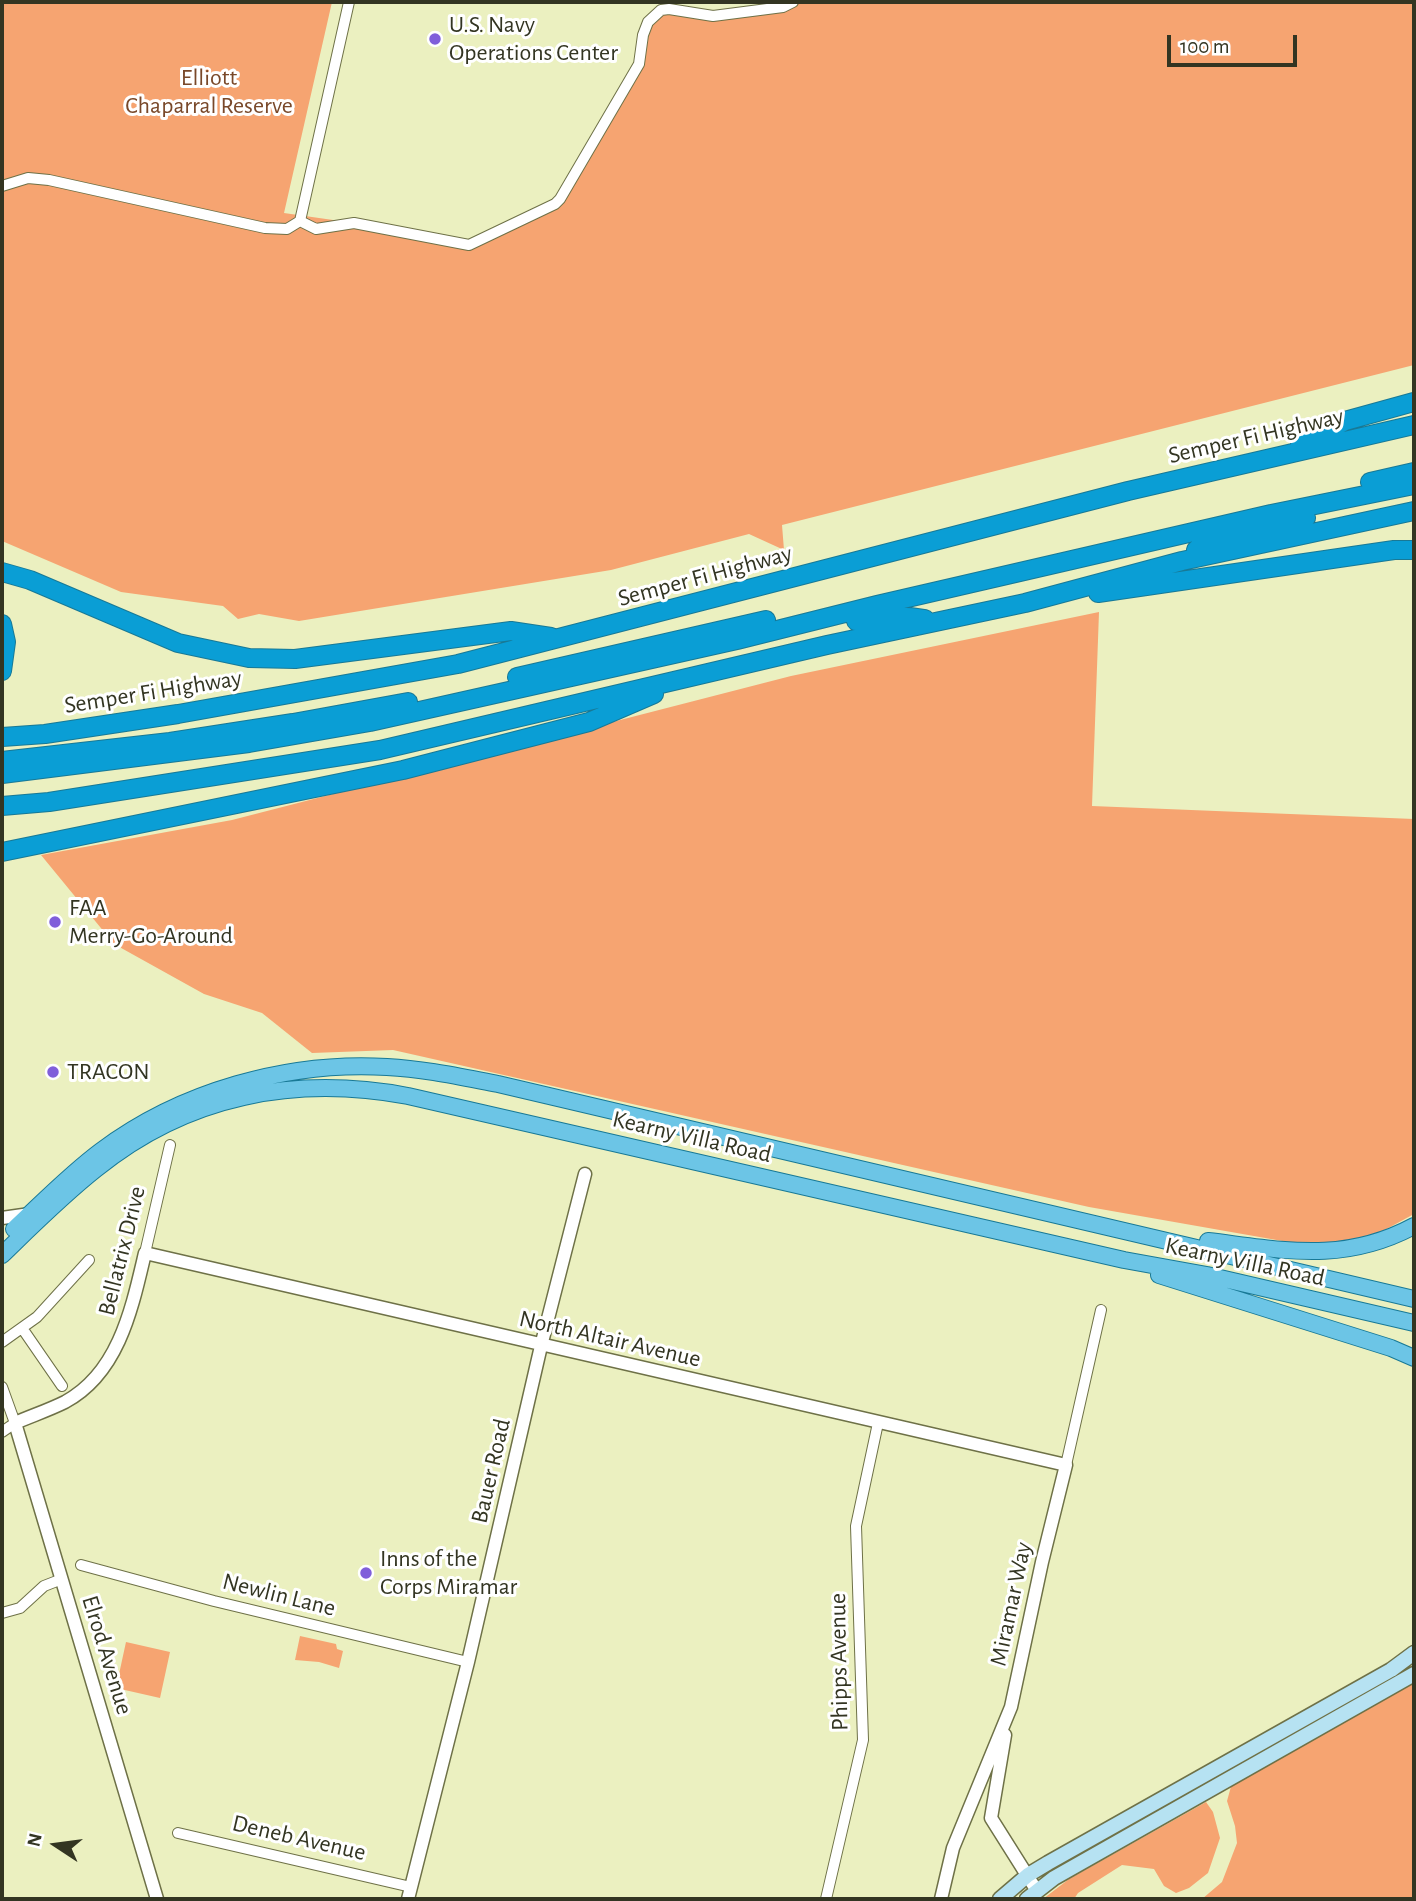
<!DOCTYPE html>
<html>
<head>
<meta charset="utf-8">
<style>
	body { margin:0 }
	#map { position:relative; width:1416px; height:1901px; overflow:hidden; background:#ebf0c0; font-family:"Alegreya Sans",sans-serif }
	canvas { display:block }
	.frame { position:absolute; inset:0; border:4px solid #333522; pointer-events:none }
	.north { position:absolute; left:21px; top:1810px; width:70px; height:70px; -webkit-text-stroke:5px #fff; paint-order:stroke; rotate:283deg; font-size:19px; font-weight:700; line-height:28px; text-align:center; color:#333522 }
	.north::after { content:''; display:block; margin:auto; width:24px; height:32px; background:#333522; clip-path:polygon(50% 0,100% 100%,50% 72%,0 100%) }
	.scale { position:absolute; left:1167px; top:35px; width:130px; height:32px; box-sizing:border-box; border:4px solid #333522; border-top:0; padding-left:9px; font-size:21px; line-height:24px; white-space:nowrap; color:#333522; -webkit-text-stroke:5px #fff; paint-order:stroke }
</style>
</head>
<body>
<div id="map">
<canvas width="1416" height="1901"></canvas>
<div class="frame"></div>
<div class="north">N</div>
<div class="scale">100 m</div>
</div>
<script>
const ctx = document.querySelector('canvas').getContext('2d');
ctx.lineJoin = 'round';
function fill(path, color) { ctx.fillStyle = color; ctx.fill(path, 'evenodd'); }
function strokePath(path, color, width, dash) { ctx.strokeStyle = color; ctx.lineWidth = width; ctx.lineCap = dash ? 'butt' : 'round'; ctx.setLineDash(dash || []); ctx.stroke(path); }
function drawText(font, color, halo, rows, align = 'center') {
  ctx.font = font + ' "Alegreya Sans",sans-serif'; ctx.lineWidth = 6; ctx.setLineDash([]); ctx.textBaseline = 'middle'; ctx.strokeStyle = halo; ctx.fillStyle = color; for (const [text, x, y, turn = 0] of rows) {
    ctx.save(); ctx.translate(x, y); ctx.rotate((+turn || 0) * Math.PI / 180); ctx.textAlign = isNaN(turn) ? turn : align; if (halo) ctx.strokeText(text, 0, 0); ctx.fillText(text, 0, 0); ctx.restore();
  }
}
fill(new Path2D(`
	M2,2H332L284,213L354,223L469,245L555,204L639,64L643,35L661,10L713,16L793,2H1414V365L782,525L784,550L749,534L611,570L299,621L259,614L238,619L223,606L121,592L2,541Z
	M1099,612L1092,806L1414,819V1214L1370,1238L1305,1245L1089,1207L393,1050L312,1053L262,1013L204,994L114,944L41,855L232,820L791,676Z
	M300,1636L336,1644L337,1649L343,1651L339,1668L319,1662L295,1660Z
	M126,1642L170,1652L160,1698L116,1688Z
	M1414,1682V1899H1202L1222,1882L1237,1843L1235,1826L1227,1801L1232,1783Z
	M1206,1802L1213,1812L1220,1838L1208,1873L1189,1888L1176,1893L1164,1886L1154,1869L1122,1865L1078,1893L1074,1899H1043L1069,1879Z`), '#f6a471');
const minor = new Path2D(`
	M2,186L28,178L49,180L265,228L287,229L300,221L349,2
	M300,221L316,229L354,223L469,245L555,204L560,199L639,64L643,35L648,22L661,10L669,9L713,16L783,7L793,2
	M145,1253L170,1145
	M22,1328L62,1386
	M2,1342L37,1317L89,1260
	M2,1387L15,1423L2,1432
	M1066,1465L1101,1310
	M81,1565L214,1601L468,1662
	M2,1613L20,1608L44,1586L62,1579
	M178,1833L411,1887
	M826,1899L863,1740L856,1526L878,1423`);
const tertiary = new Path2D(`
	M2,1218L30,1214
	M1005,1735L991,1818L1037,1891
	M157,1899L15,1423C31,1416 49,1410 65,1402C119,1373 132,1308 145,1253L1066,1465L1042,1562L1011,1707L953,1848L941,1899
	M408,1899L468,1662L541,1346L585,1174`);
const secondary = new Path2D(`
	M1000,1899L1028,1875L1048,1863L1391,1670L1414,1653
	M1027,1899L1054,1878L1414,1674`);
const primary = new Path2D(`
	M14,1229C42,1203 70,1174 101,1151C181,1091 288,1061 387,1067C425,1069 461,1077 498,1084L1414,1299
	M1208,1241C1284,1250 1343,1264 1414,1226
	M2,1255C32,1226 63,1195 96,1169C187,1095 295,1075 408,1096L1124,1260L1207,1275L1414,1323
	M1159,1275L1391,1348L1414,1358`);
const motorway = new Path2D(`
	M1300,445L1345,421L1414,402
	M1370,482L1414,472
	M1196,550L1204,544L1306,518
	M2,572L30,580L178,643L249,658L295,659L511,631L551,637
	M1098,593L1394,550H1414
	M856,621C878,617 902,615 925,619
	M2,624L6,642L2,671
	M517,677L766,620
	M2,737L45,734L178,714L458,664L1128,491L1414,425
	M2,761L170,742L293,723L408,702
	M2,774L249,743L370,722L737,640L877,605L1271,514L1414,485
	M2,806L49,802L380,750L827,645L1025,603L1182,561L1414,511
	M2,852L403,770L589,722L654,694`);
strokePath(minor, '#6e7147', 12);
strokePath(tertiary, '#6e7147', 15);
strokePath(secondary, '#6e7147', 17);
strokePath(primary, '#187996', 18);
strokePath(motorway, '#187996', 20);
strokePath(minor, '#fff', 10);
strokePath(tertiary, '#fff', 12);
strokePath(secondary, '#b6e2f2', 14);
strokePath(primary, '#6cc5e6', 16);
strokePath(motorway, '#0a9ed5', 18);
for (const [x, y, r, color] of [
	[435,39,7,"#805fda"],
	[55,922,7,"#805fda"],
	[53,1072,7,"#805fda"],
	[366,1573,7,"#805fda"]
]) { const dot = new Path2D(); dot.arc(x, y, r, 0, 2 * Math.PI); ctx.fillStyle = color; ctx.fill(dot); strokePath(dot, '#fff', 2.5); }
drawText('24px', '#333522', '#fff', [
	["U.S. Navy",449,25],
	["Operations Center",449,53],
	["FAA",69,908],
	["Merry-Go-Around",69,936],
	["TRACON",67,1072],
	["Inns of the",380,1559],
	["Corps Miramar",380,1587]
], 'left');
drawText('24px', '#794829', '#fff', [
	["Elliott",209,78],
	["Chaparral Reserve",209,106]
]);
drawText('24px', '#333522', '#fff', [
	["Semper Fi Highway",1256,436,-13],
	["Semper Fi Highway",705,576,-15],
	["Semper Fi Highway",153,692,-9],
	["Kearny Villa Road",692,1137,13],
	["Bellatrix Drive",122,1251,-76],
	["Kearny Villa Road",1245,1262,12],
	["North Altair Avenue",610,1339,13],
	["Bauer Road",491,1471,-77],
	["Newlin Lane",279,1595,14],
	["Miramar Way",1011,1604,-78],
	["Elrod Avenue",107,1655,73],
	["Phipps Avenue",839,1662,-91],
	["Deneb Avenue",299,1838,13]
]);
</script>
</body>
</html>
